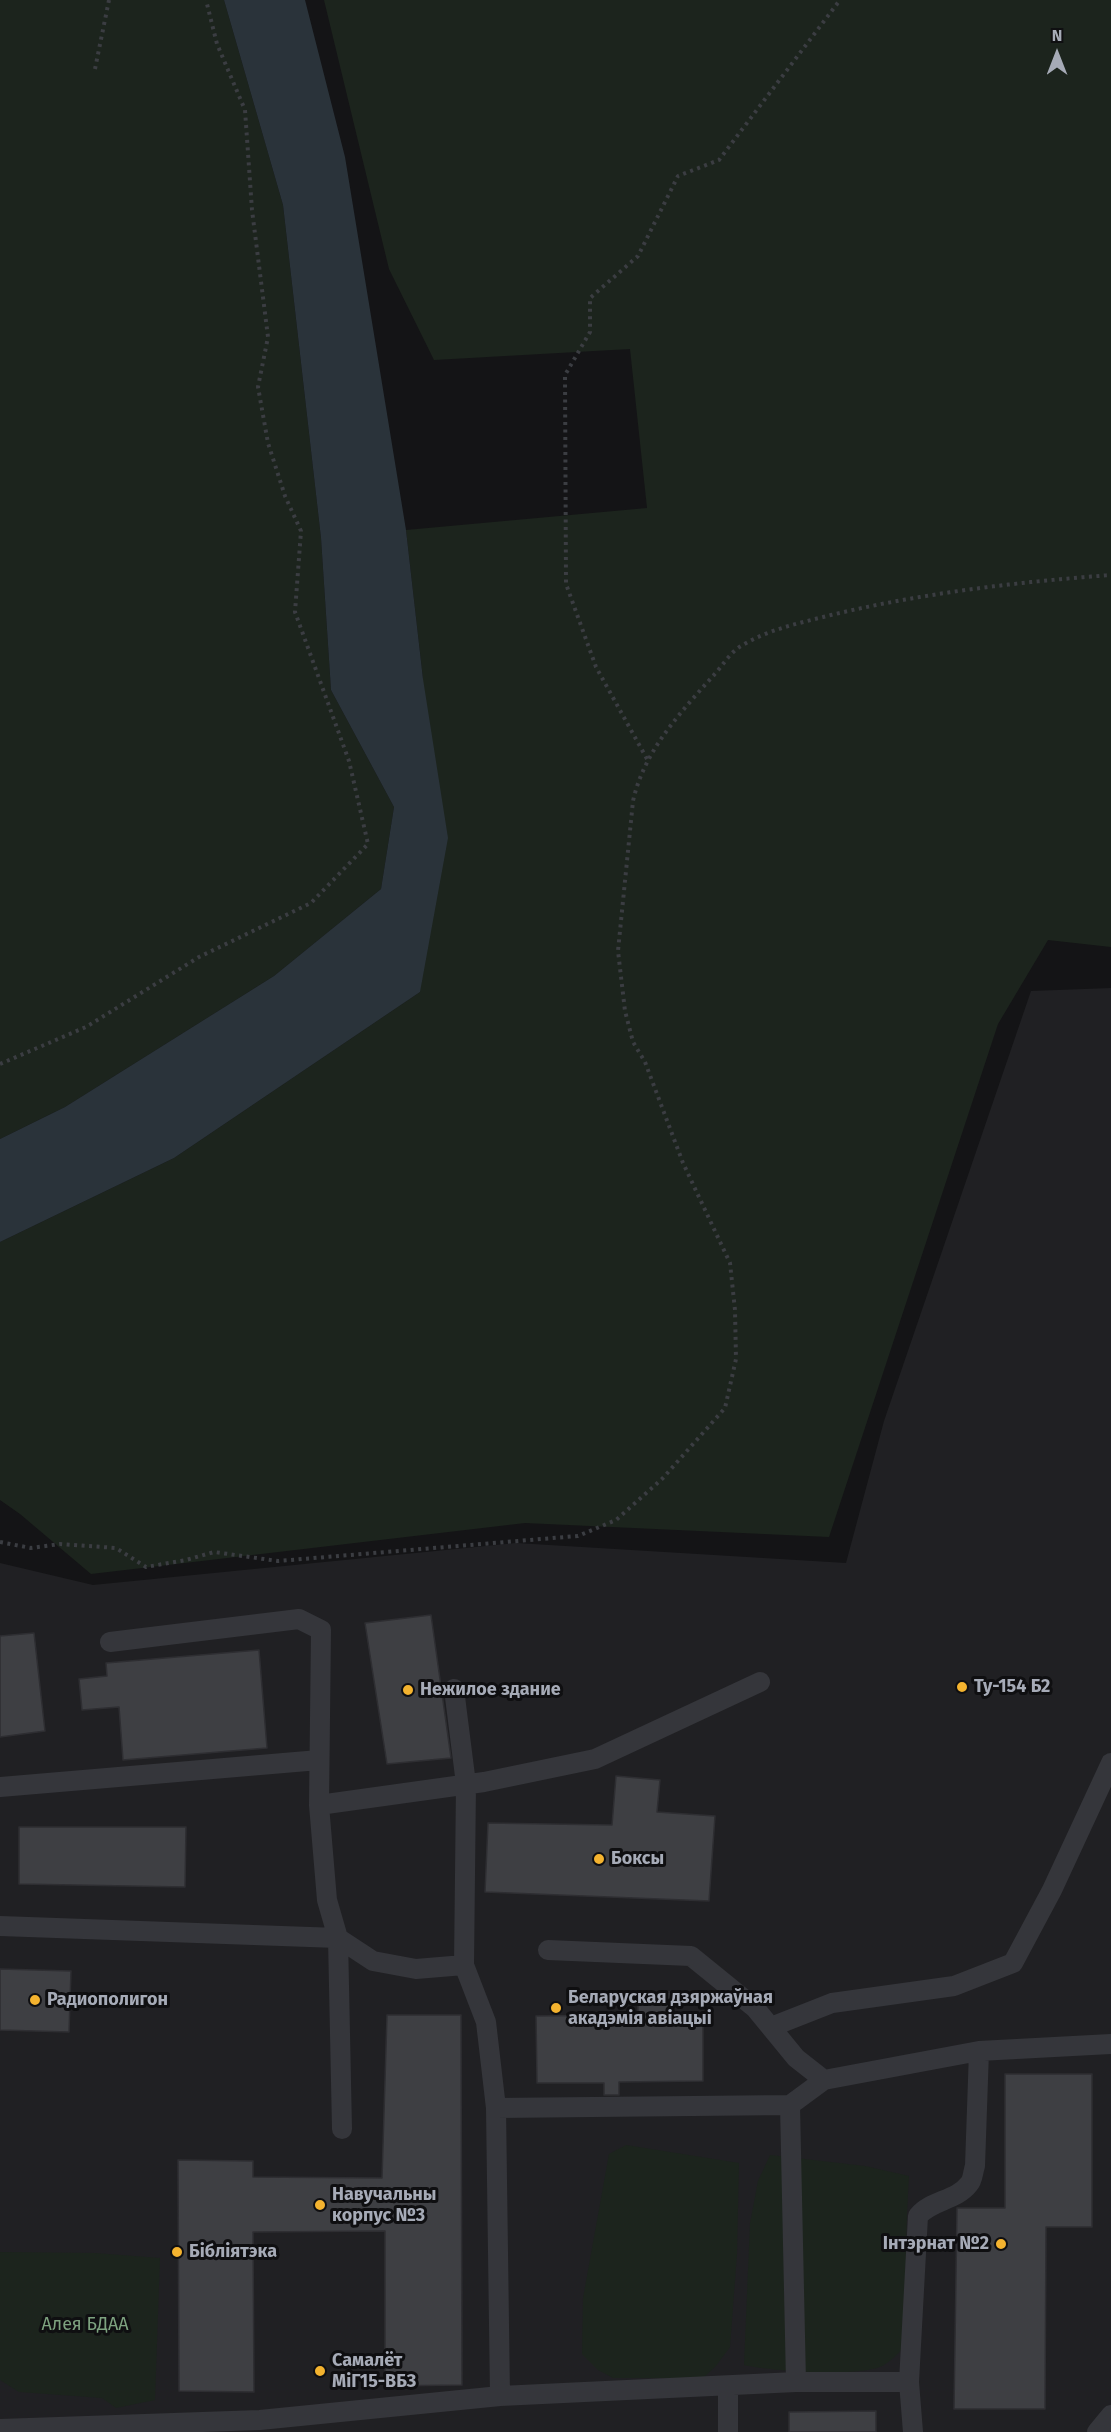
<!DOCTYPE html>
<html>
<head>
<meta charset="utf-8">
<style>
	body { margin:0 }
	#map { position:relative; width:1111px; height:2432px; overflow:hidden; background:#141416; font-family:"Fira Sans",sans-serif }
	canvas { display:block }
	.north { position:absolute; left:1027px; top:24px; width:60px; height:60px; -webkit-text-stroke:4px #0f0f11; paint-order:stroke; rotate:0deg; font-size:16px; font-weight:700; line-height:24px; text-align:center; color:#a6abb7 }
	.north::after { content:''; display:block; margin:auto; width:21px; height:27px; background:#a6abb7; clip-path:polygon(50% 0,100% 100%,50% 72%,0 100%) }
</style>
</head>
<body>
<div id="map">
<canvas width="1111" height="2432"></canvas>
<div class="north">N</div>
</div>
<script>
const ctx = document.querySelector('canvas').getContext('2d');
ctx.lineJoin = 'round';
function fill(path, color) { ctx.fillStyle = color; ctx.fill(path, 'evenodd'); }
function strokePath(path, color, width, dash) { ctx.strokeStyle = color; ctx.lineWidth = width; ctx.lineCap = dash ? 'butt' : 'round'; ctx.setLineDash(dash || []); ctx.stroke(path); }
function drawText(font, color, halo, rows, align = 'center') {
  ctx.font = font + ' "Fira Sans",sans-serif'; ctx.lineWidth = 6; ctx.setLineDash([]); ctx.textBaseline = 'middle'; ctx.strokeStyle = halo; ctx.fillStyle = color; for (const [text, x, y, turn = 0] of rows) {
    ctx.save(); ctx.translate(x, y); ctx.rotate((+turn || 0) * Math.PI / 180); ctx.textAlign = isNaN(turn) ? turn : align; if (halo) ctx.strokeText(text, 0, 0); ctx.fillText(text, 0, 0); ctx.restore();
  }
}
fill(new Path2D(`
	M1111,988V2432H0V1563L93,1585L516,1543L846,1563L884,1421L1031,991Z`), '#202023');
fill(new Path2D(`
	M0,0H224L283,205L321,538L331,690L394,807L381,889L274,976L65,1107L0,1139Z
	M324,0H1111V947L1048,940L998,1024L829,1537L525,1523L91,1574L20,1514L0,1500V1242L174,1158L420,992L423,679L406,530L647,508L630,349L434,360L389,269Z
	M626,2145L739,2163L737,2254L730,2347L716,2366L703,2378H613L598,2370L582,2354L583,2298L609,2154Z
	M770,2155L865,2166L909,2176C906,2231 903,2284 911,2339C903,2348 894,2359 884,2365C863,2378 769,2371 744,2365L750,2223L758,2181Z
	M0,2252L95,2253L160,2258L155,2400L116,2408L102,2398L19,2392L0,2380Z`), '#1c241d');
fill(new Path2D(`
	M224,0H305L345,157L406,530L423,679L448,838L420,992L174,1158L0,1242V1139L65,1107L274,976L381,889L394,807L331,690L321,538L283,205Z`), '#2a333a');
const building = new Path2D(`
	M431,1615L451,1758L387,1764L365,1623Z
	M34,1633L45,1731L0,1737V1636Z
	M259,1650L267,1748L123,1760L119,1707L82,1710L79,1679L107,1676L106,1663Z
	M616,1776L660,1780L657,1812L715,1816L709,1901L485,1892L488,1823L612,1825Z
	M19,1827H186L185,1887L19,1884Z
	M0,1969L71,1971L69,2032L0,2030Z
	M671,1992V2019L703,2018V2081L619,2082V2095H604V2083H537L536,2016L638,2015V1993Z
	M387,2015H461L462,2385L385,2386V2231L253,2232L254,2392L179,2391L178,2160L253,2161V2177L382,2178Z
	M1005,2074H1092V2227H1046L1045,2409H954L957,2208H1005Z
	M876,2411V2432H789V2412Z`);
fill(building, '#3e3f43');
strokePath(building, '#2e2e32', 1.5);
strokePath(new Path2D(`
	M95,69L109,0
	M647,759L596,667L566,584L565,375L590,332V298L638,256L678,176L719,160L840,0
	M0,1064L86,1027L199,957L311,903L368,844L349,761L295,612L301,531L285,496L268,443L258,387L268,337L252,210L245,110L217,44L206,0
	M0,1542L31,1548L60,1544L116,1548L146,1567L186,1560L214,1552L278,1561L578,1536L616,1520L663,1478L725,1408L736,1359L735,1310L730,1263L683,1163L645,1062L633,1042L625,1011L618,951L633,801C644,751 680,713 713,676C722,667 730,652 741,646C769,629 800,623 831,615C923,593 1017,582 1111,575`), '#3b3d42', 4, [3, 4.5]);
strokePath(new Path2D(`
	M110,1642L299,1619L321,1630L319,1805L327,1900L338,1938L342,2129
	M454,1689L466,1784L464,1965
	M0,1787L319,1760
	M319,1805L484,1782L595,1759L760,1682
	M0,1926L338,1938L373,1961L416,1969L464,1965L486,2022L496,2108L500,2396
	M548,1950L691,1956L755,2008L796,2058L824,2080
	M771,2027L832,2003L954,1986L1013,1963L1052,1890L1111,1763
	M790,2105L796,2382
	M496,2108L790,2105L824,2080L979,2051L1111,2044
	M0,2429L260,2420L500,2396L796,2382H909
	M728,2432V2386
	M913,2432L909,2382L918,2216C931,2200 956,2201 969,2184C973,2180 973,2171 975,2166L979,2051
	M1097,2432L1111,2415`), '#35363b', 20);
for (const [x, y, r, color] of [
	[962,1687,6,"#f4b32f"],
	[408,1690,6,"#f4b32f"],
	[599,1859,6,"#f4b32f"],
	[35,2000,6,"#f4b32f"],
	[556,2008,6,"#f4b32f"],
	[320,2205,6,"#f4b32f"],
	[1001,2244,6,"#f4b32f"],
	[177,2252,6,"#f4b32f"],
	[320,2371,6,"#f4b32f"]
]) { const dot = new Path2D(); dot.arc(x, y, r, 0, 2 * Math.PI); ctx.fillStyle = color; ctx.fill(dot); strokePath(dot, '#0f0f11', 2); }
drawText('bold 18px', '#a6abb7', '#0f0f11', [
	["Ту-154 Б2",974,1687],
	["Нежилое здание",420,1690],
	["Боксы",611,1859],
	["Беларуская дзяржаўная",568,1998],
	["акадэмія авіацыі",568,2019],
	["Радиополигон",47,2000],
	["Навучальны",332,2195],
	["корпус №3",332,2216],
	["Інтэрнат №2",989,2244,"right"],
	["Бібліятэка",189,2252],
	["Самалёт",332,2361],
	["МіГ15-ВБЗ",332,2382]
], 'left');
drawText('18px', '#7da27f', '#0f0f11', [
	["Алея БДАА",85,2325]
]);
</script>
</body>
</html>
